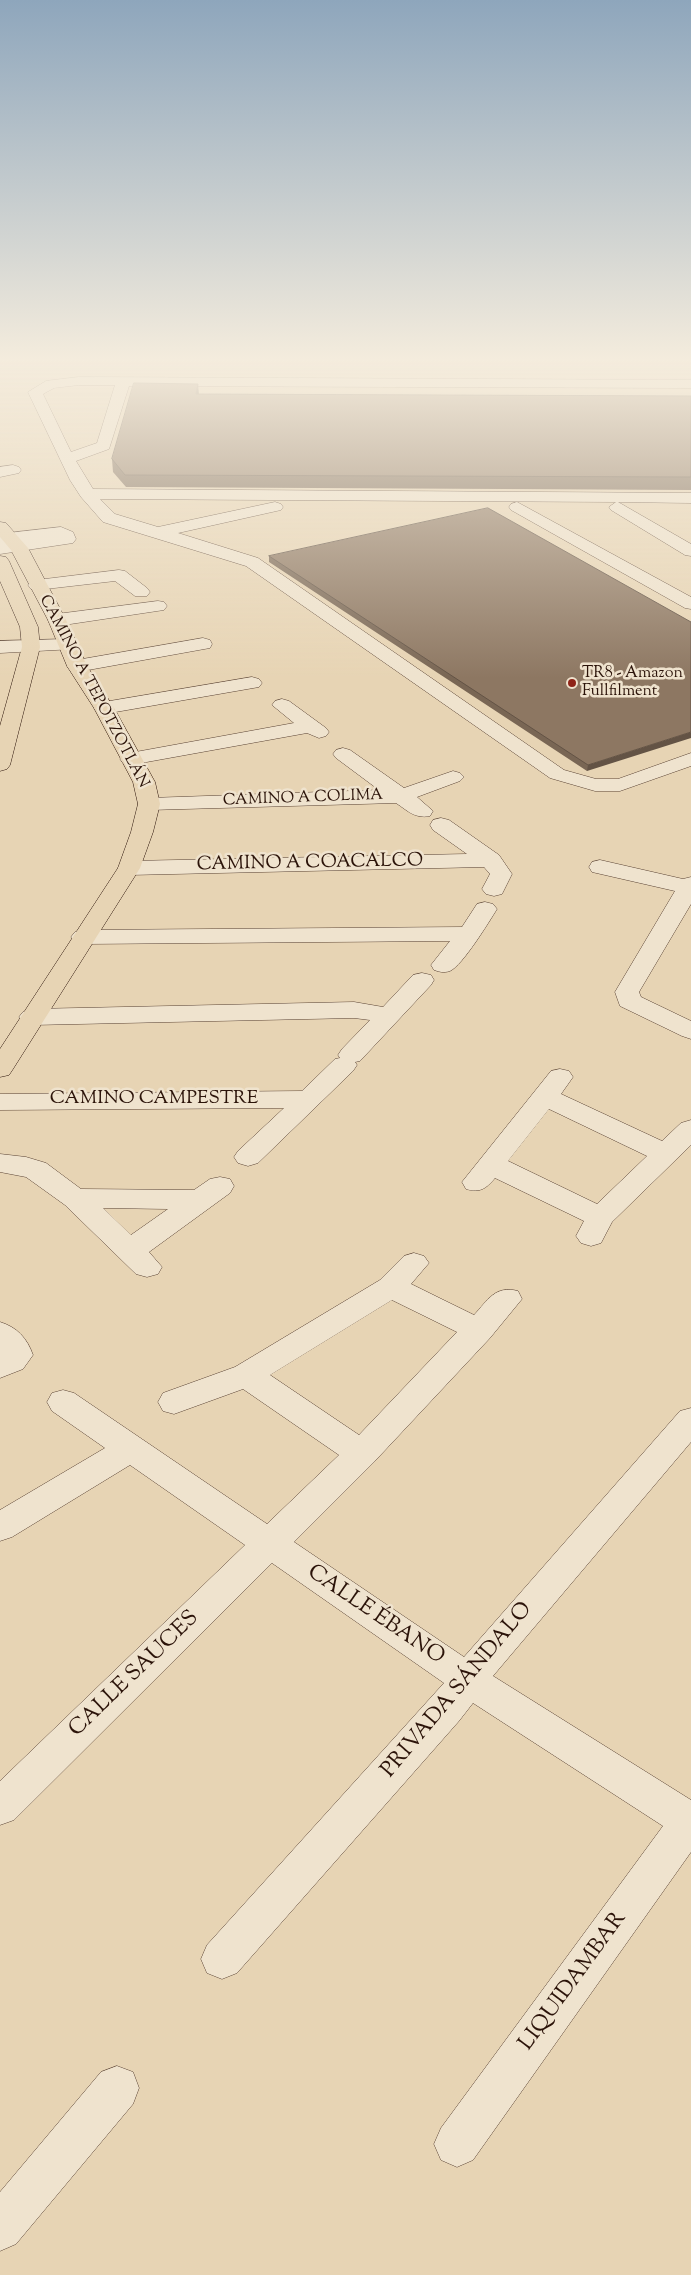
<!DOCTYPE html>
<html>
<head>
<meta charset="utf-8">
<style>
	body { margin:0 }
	canvas { display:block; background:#e7d4b4 }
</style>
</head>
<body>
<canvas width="691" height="2275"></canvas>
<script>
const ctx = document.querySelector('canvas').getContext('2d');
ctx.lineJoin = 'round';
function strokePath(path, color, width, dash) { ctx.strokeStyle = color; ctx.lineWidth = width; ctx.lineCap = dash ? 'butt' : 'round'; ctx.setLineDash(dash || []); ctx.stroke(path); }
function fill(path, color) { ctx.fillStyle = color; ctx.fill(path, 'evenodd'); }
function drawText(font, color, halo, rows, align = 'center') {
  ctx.font = font + ' "Sorts Mill Goudy",serif'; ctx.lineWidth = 5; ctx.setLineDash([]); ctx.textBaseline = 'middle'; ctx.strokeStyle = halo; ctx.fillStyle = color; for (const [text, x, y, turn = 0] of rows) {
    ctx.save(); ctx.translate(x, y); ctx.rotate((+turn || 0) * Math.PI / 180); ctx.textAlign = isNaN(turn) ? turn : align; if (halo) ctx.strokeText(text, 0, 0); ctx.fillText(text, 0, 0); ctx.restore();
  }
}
const minor = new Path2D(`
	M79,377L691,380V388L129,386L109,449L76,461L93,489L691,493V503L618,502L691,544V556L685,555L611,510L609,507L616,502L100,499L115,514L158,527L275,502L281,504L283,507L281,510L178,533L258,558L564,770L596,779H618L691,753V766L620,791H595L550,778L246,566L103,522L81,497L70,480L28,392L46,381ZM79,385H115L97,443L71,452L43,394L54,388Z
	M13,465L19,467L21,470L19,473L0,477V467Z
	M517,502L691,597V609L685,608L511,510L509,507L511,504Z
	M61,527L73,532L76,539L73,543L0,554V534Z
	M119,570L125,571L147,588L150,592L147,596H135L115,581L37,590L31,589L28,585L31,581L37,580Z
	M158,601L164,602L167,606L164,610L57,626L50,624L48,620L50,616L57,614Z
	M203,638L210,640L212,644L210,648L77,672L70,670L67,666L70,662L77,660Z
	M67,639L74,641L76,645L74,649L0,653V641Z
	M252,677L259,679L262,683L259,687L104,714L97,712L94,708L97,704L104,702Z
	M282,699L289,701L326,728L329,732L326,736L319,738L307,733L130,765L123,763L120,759L123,755L130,753L294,723L272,705L275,701Z
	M343,748L350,750L404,788L453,771L460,773L464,777L460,781L417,797L433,811L430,816C415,819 408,811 396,803L149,810L141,809L138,804L141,799L149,798L379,790L336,758L333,754L336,750Z
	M441,818L449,820L499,855L512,874L502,894L494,896L486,894L482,889L490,874L484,867L129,875L121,873L118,868L121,863L129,861L467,854L433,830L430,825L433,820Z
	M600,860L683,879L691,877V904L639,992L641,997L691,1021V1039L682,1036L620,1006L615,992L675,891L592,872L589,867L592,862Z
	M485,902L493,904L497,909C489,922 462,966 450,971C444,973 440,972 434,970L431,965L450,941L83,944L75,942L71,937L75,932L83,930L462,927L477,904Z
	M422,973L431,975L434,980L431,985L360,1061L355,1062L357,1065L353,1071L258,1163L248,1166L238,1163L234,1157L238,1151L284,1108L0,1110V1094L302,1091L335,1059L340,1058L338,1055L342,1049L370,1020L354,1018L32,1025L23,1022L19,1017L23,1012L32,1009L354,1002L383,1007L413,975Z
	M560,1069L569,1071L573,1077L561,1094L662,1141L681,1123L691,1120V1145L612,1222L601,1243L591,1246L581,1243L576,1236L584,1221L495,1178C486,1189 480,1193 466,1189L462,1182L551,1071ZM549,1109L647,1156L597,1204L508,1161Z
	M0,1154L26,1157L46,1163L81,1189L194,1190L210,1179L220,1177L230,1179L234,1186L230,1193L149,1252L162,1267L158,1274L147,1277L136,1274L65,1205L26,1177L0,1172ZM103,1208L168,1209L131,1235Z
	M414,1253L424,1256L429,1263L411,1284L474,1315C488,1300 495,1285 518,1291L522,1299L490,1338L374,1462L294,1542L464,1657L680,1411L691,1408V1442L493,1676L691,1800V1852L473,2160L457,2167L441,2160L434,2144L441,2128L663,1826L473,1703L459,1721L237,1973L222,1979L207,1973L201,1959L207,1945L444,1683L272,1563L14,1820L0,1825V1781L245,1545L130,1465L12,1537L0,1541V1510L105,1448L52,1411L47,1402L52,1393L63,1390L74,1393L267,1524L339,1455L243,1389L174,1414L163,1411L158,1402L163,1393L235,1367L380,1280L404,1256ZM392,1300L457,1332L359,1435L270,1375Z
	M0,1322C17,1327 27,1338 33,1355L23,1369L0,1378Z
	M117,2066L133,2072L139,2088L133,2104L16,2244L0,2251V2192L101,2072Z`);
const major = new Path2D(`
	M0,522L6,523L28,548L66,620L87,666L114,708L155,782L160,804L153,832L140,868L13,1069L9,1075L0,1077V1049L118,868L131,832L138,804L133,782L94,708L67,666L48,620L11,550L0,537Z
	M0,556L6,557L9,561L38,627L40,647L10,765L7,769L0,771V726L22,647L20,627L0,581Z`);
strokePath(minor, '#5a4334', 1);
strokePath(major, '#2b1309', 1);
fill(minor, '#efe3ce');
fill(major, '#e7d4b4');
fill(new Path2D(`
	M199,394L691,396V490L126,487L113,472L112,459Z
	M269,556L691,622L587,771L269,562Z`), '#796654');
fill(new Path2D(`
	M198,384L199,395L196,394Z
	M691,732V738L587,771L588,765Z`), '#635345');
const building = new Path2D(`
	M134,383L198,384L196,394L691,396V477L125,475L112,459Z
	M488,508L691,622V732L588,765L269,556Z`);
fill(building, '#8d7762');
strokePath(building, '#635345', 1);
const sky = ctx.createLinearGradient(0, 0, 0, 678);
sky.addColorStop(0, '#8ea6bc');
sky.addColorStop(0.53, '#f4ecdd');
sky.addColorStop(1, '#f4ecdd00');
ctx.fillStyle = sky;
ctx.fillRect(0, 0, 691, 678);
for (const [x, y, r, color] of [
	[572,683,5,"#8f2418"]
]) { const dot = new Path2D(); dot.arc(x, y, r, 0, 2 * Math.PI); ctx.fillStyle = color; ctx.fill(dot); strokePath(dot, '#efe3ce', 2); }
drawText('16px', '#2b1309', '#efe3ce', [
	["TR8 - Amazon",582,674],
	["Fullfilment",582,692]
], 'left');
drawText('16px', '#2b1309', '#efe3ce', [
	["CAMINO A TEPOTZOTLÁN",93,692,62],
	["CAMINO A COLIMA",303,799,-2]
]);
drawText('19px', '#2b1309', '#efe3ce', [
	["CAMINO A COACALCO",310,864,-1],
	["CAMINO CAMPESTRE",154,1100]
]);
drawText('22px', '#2b1309', '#efe3ce', [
	["CALLE ÉBANO",375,1616,34],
	["CALLE SAUCES",135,1675,-44],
	["PRIVADA SÁNDALO",458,1691,-50],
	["LIQUIDAMBAR",574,1982,-54]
]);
</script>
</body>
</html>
